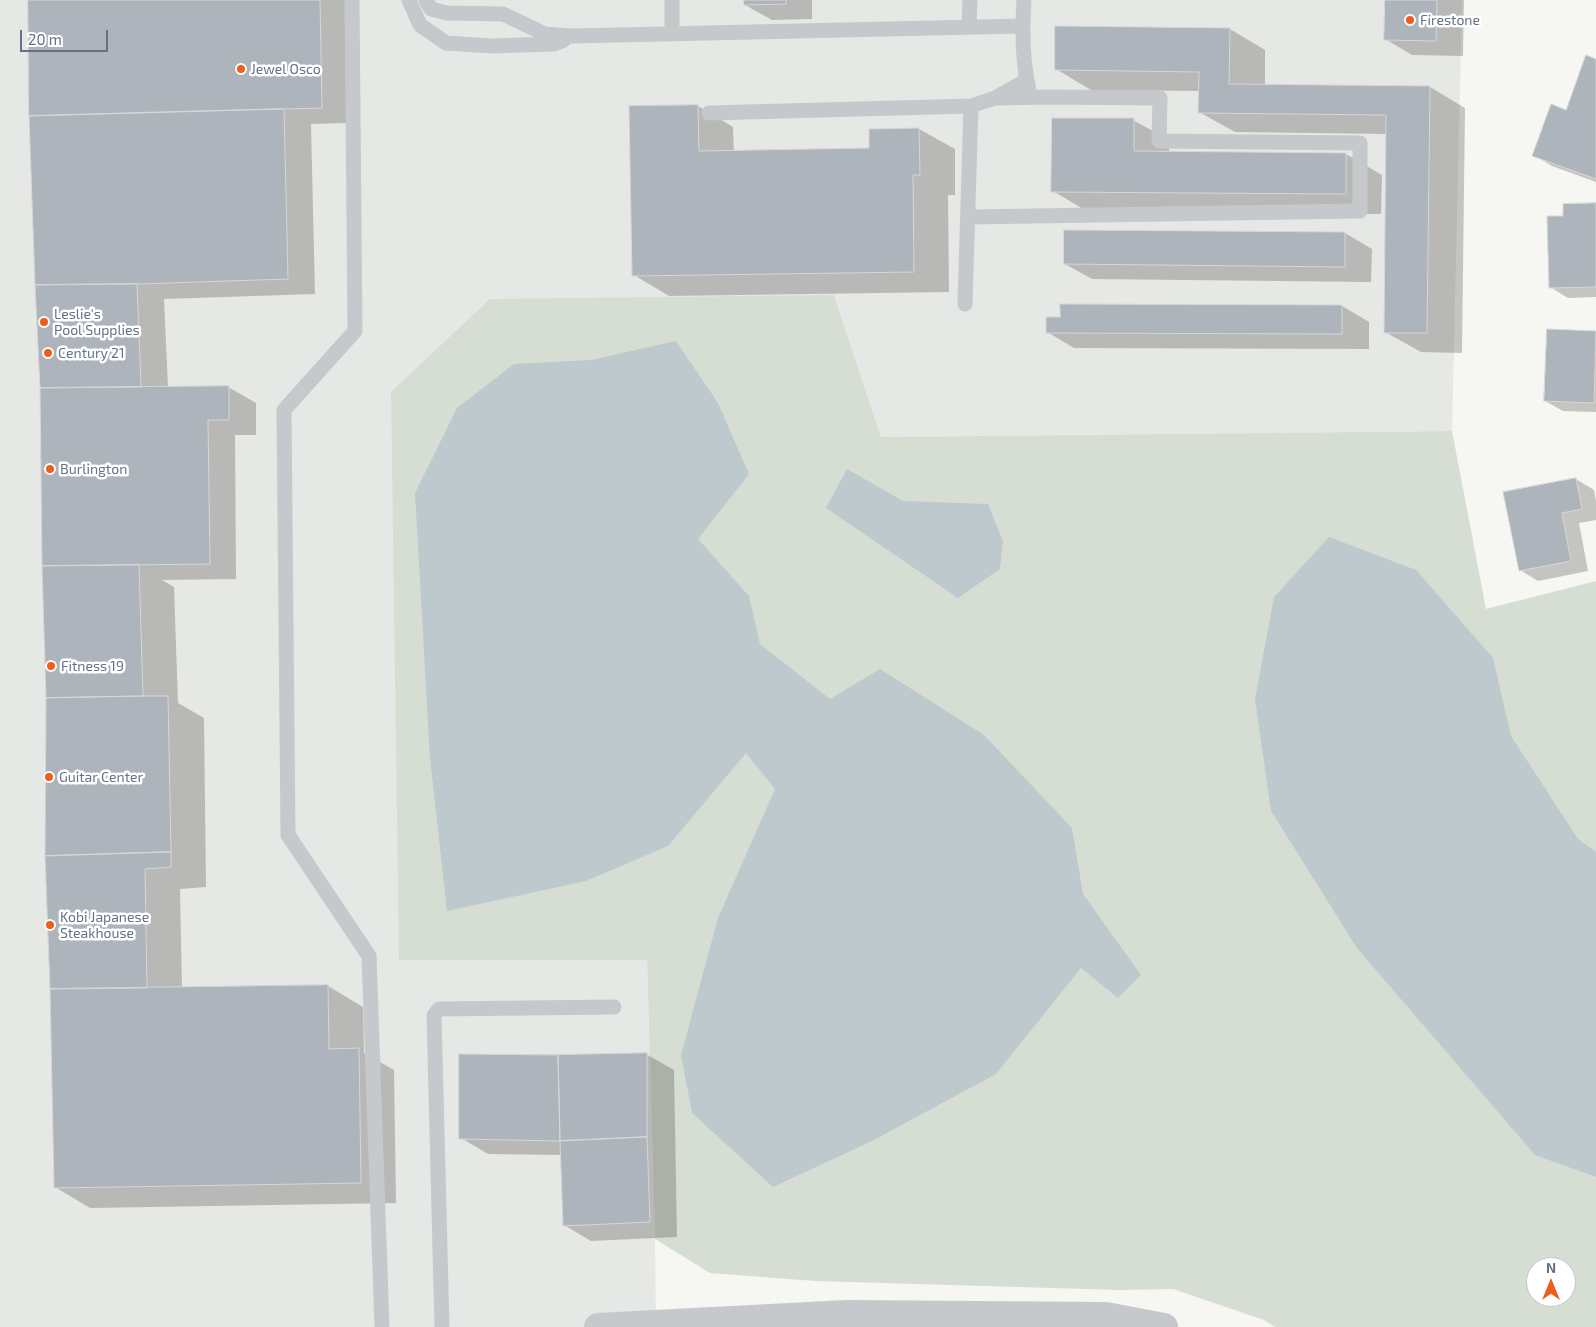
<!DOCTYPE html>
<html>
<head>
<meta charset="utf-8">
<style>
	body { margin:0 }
	#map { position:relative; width:1596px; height:1327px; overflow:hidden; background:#f6f6f2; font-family:"Exo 2",sans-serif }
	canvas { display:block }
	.north { position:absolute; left:1526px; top:1257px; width:50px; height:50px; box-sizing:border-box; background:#fff; border:1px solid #c1c7ce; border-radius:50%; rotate:0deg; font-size:14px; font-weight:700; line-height:20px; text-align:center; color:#637385 }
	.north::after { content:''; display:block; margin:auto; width:18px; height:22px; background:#ed5d1b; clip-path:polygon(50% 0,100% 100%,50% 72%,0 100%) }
	.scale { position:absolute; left:20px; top:30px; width:88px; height:22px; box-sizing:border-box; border:2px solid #637385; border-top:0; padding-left:6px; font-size:15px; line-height:18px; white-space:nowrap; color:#637385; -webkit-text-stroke:4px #fff; paint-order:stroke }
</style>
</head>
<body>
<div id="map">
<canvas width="1596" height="1327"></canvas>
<div class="north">N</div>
<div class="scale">20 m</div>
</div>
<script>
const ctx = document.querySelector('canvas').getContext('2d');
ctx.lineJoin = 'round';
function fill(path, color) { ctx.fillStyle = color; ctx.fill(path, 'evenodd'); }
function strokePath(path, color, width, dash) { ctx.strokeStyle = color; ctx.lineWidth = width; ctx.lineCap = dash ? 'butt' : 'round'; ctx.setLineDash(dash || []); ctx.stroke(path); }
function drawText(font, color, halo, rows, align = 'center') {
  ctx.font = font + ' "Exo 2",sans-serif'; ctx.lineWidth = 5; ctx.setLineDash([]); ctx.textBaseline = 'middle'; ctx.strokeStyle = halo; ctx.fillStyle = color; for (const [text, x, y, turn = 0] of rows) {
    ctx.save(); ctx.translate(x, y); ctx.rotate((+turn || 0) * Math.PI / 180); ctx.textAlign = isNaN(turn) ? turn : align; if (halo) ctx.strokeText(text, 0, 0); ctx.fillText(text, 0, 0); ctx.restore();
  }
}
fill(new Path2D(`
	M0,0H1462L1452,431L881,437L834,295L399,960H647L655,1239L656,1327H0Z`), '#e6e8e5');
fill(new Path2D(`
	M834,295L881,437L1452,431L1486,609L1596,581V1327H1275L1264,1320L1173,1289L1120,1290L815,1281L710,1273L655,1239L647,960H399L391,392L490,299ZM1536,1267H1566V1297H1536Z`), '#d6ded3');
fill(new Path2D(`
	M676,341L718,403L749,474L698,539L749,596L760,644L830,699L880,669L984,735L1072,828L1083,894L1141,975L1118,998L1081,968L996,1074L872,1141L773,1187L692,1113L681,1055L718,918L775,789L746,753L668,846L586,881L447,911L430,759L415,493L457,408L514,364L591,360Z
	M847,469L903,501L988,504L1003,541L1000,569L958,598L826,508Z
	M1329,537L1416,570L1493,658L1511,736L1578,839L1596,852V1177L1535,1155L1357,948L1271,811L1255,699L1274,597Z`), '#bec9ce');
fill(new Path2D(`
	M30,0H347L349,123L311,124L315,294L164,299L168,388L228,387L256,403V435H235L236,579L162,580L174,587L178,703L204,718L206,887L180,889L182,989L328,986L363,1007L364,1053L394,1070L396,1203L90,1208L55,1187L42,388Z
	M745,0H812V19L772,20L745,5Z
	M1386,0H1464L1463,56L1412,55L1385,39Z
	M1230,29L1265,50V85L1430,87L1465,108L1462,353L1421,352L1385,332L1387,134L1235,132L1199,112L1200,91L1091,90L1056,69Z
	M1596,60V182L1552,166L1534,155L1567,111Z
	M698,106L733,127L734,152L870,150V130L919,129L955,149V195H948L949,292L669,296L634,275Z
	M1133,120L1169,140V153L1346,154L1382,175L1381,214L1088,212L1053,191Z
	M1596,204V297L1568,298L1550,287L1564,217Z
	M1345,233L1372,249L1371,282L1092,279L1065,264Z
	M1342,306L1369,322V349L1074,348L1047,332Z
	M1548,330L1596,332V412L1563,411L1545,401Z
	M1576,479L1594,490L1596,501V520L1579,523L1588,571L1538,581L1520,570Z
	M646,1054L674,1070L677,1237L591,1241L564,1225L562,1155L488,1154L461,1138V1055Z`), '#0003');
const building = new Path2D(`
	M28,0H320L322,108L29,116Z
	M744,0H786V4L744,5Z
	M1385,0H1437L1436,41L1384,40Z
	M1055,26L1230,28L1229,84L1430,86L1427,333H1384L1386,115L1198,113L1199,72L1055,70Z
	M1586,55L1596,59V179L1532,156L1551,104L1566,110Z
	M698,105L699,151L869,148V129L919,128L920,175H913L914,272L632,276L629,106Z
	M284,109L288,279L137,284L35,285L29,116Z
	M1052,118H1134V151L1346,153V194L1051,192Z
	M1596,203V287L1549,288L1547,216H1563V204Z
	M1064,230L1345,232V267L1064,264Z
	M137,284L141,387L40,388L35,285Z
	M1060,304L1342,305V334L1046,333V317H1060Z
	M1547,329L1596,331L1594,403L1544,401Z
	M229,386V420H208L210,564L42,566L40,388Z
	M1576,478L1582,509L1562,513L1571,561L1519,571L1503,492Z
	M139,565L143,696L46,698L42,566Z
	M143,696H168L171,852L45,856L46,698Z
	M171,852V867L145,869L147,988L50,989L45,856Z
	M328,985L329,1049L359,1048L361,1183L54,1188L50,989Z
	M647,1053V1137L560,1141L558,1055Z
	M459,1054L558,1055L560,1141L459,1139Z
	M647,1137L650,1222L563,1226L560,1141Z`);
fill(building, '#adb4bb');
strokePath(building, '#d7d7d5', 1);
strokePath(new Path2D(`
	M352,0L355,331L284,410L288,835L369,956L382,1327
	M409,0L420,25L446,43L492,46L554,44L564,40
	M426,0L431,9L447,13L503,14L545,34L572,36L1022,26
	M1024,0C1022,30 1022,61 1029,90
	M969,27L970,0
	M672,33V0
	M709,113L971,106L995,98L1027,80
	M968,217L1360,211V143L1159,141L1160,98L1050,97L995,98
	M965,304L971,106
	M442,1327L434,1015L439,1009L614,1007`), '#c5c9cc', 15);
strokePath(new Path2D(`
	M598,1327L847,1314L1106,1316L1164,1327`), '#c5c9cc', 28);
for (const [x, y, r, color] of [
	[1410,20,5,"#ed5d1b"],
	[241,69,5,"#ed5d1b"],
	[44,322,5,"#ed5d1b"],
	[48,353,5,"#ed5d1b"],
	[50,469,5,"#ed5d1b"],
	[51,666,5,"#ed5d1b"],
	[49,777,5,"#ed5d1b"],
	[50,925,5,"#ed5d1b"]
]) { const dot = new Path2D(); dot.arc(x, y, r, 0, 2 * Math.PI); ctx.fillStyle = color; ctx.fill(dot); strokePath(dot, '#fff', 2); }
drawText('14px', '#637385', '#fff', [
	["Firestone",1420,20],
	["Jewel Osco",251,69],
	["Leslie's",54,314],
	["Pool Supplies",54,330],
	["Century 21",58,353],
	["Burlington",60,469],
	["Fitness 19",61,666],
	["Guitar Center",59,777],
	["Kobi Japanese",60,917],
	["Steakhouse",60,933]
], 'left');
</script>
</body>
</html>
